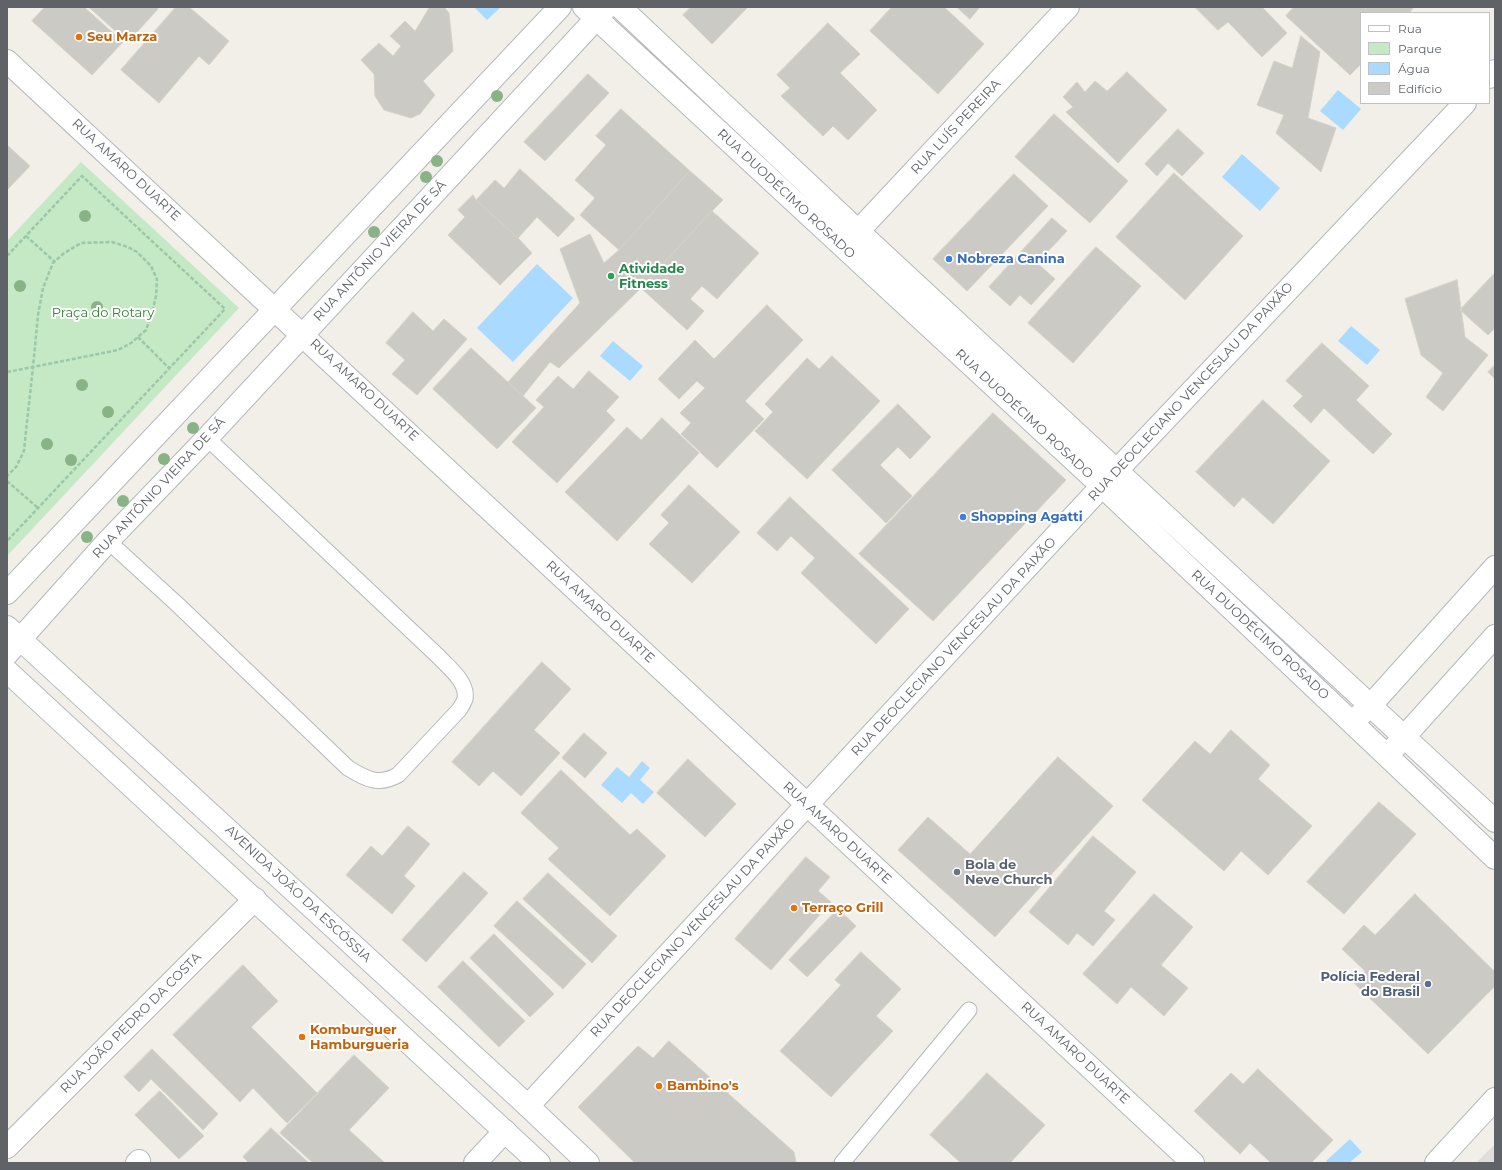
<!DOCTYPE html>
<html>
<head>
<meta charset="utf-8">
<style>
	body { margin:0 }
	#map { position:relative; width:1502px; height:1170px; overflow:hidden; background:#f1efe8; font-family:Montserrat,sans-serif }
	canvas { display:block }
	.frame { position:absolute; inset:0; border:8px solid #5f6368; pointer-events:none }
	.legend { position:absolute; left:1360px; top:12px; width:130px; height:92px; box-sizing:border-box; background:#fff; border:1px solid #bfc1c3; margin:0; padding:5px 7px; list-style:none; font-size:12px; color:#5f6368 }
	.legend li { display:flex; align-items:center; gap:8px; height:20px }
	.legend b { width:20px; border:1px solid #bfc1c3 }
</style>
</head>
<body>
<div id="map">
<canvas width="1502" height="1170"></canvas>
<div class="frame"></div>
<ul class="legend">
<li><b style="height:5px;background:#fff"></b>Rua</li>
<li><b style="height:11px;background:#c5e8c5"></b>Parque</li>
<li><b style="height:11px;background:#aadaff"></b>Água</li>
<li><b style="height:11px;background:#cccac5"></b>Edifício</li>
</ul>
</div>
<script>
const ctx = document.querySelector('canvas').getContext('2d');
ctx.lineJoin = 'round';
function fill(path, color) { ctx.fillStyle = color; ctx.fill(path, 'evenodd'); }
function strokePath(path, color, width, dash) { ctx.strokeStyle = color; ctx.lineWidth = width; ctx.lineCap = dash ? 'butt' : 'round'; ctx.setLineDash(dash || []); ctx.stroke(path); }
function drawText(font, color, halo, rows, align = 'center') {
  ctx.font = font + ' Montserrat,sans-serif'; ctx.lineWidth = 4; ctx.setLineDash([]); ctx.textBaseline = 'middle'; ctx.strokeStyle = halo; ctx.fillStyle = color; for (const [text, x, y, turn = 0] of rows) {
    ctx.save(); ctx.translate(x, y); ctx.rotate((+turn || 0) * Math.PI / 180); ctx.textAlign = isNaN(turn) ? turn : align; if (halo) ctx.strokeText(text, 0, 0); ctx.fillText(text, 0, 0); ctx.restore();
  }
}
fill(new Path2D(`
	M1495,1144V1163H1476Z`), '#e0deda');
fill(new Path2D(`
	M81,162L239,308L7,556V241Z`), '#c5e8c5');
fill(new Path2D(`
	M474,7H501L487,20Z
	M1338,90L1361,109L1343,130L1320,111Z
	M1242,154L1280,188L1260,211L1222,177Z
	M537,264L573,298L513,362L477,328Z
	M1351,326L1380,350L1367,365L1338,341Z
	M613,341L643,366L630,381L600,356Z
	M642,761L650,768L640,780L654,792L643,804L631,793L622,803L601,785L617,767L629,777Z
	M1350,1139L1362,1152L1349,1163H1328L1326,1161Z`), '#aadaff');
const building = new Path2D(`
	M45,7H84L123,42L92,75L32,21Z
	M89,7H157L158,9L128,42Z
	M176,7H189L229,41L209,65L199,56L159,103L121,70Z
	M430,7H444L449,13L453,51L423,81L435,95L420,114L411,118L384,110L375,96L374,74L361,60L379,43L393,56L401,46L390,36L405,21L415,31Z
	M691,7H745L747,8L712,44L683,15Z
	M892,7H944L984,44L938,94L870,31Z
	M957,7H980L970,19Z
	M1195,7H1262L1287,33L1262,57L1228,22L1218,30Z
	M1294,7H1414L1409,13H1361V64L1350,75L1286,16Z
	M828,23L860,54L840,73L877,110L848,140L833,126L823,136L781,96L790,88L777,75Z
	M1301,36L1320,52L1308,118L1336,128L1321,172L1276,133L1284,115L1257,105L1274,61L1292,68Z
	M1127,72L1167,110L1118,163L1066,112L1073,107L1063,97L1077,82L1085,92L1095,81L1107,91Z
	M588,74L609,93L545,161L524,142Z
	M621,109L690,171L619,250L580,215L595,198L575,180L606,145L596,136Z
	M1054,114L1128,181L1090,223L1015,157Z
	M1178,129L1204,153L1182,176L1168,163L1157,176L1145,164Z
	M7,145L30,166L7,190Z
	M520,169L575,219L558,237L537,217L518,238L476,200L495,180L504,188Z
	M690,171L723,200L712,211L641,288L559,368L550,362L523,396L508,382L580,303L560,249L590,234L604,263L619,250Z
	M1174,173L1243,236L1185,300L1116,237Z
	M1014,174L1048,206L967,291L933,259Z
	M473,195L476,200L518,238L532,253L500,285L448,235L465,217L458,210Z
	M712,211L759,253L717,299L702,286L690,299L704,311L687,330L641,288Z
	M1052,218L1067,231L1037,263L1055,279L1031,305L1020,295L1010,306L989,287Z
	M1096,247L1141,286L1073,363L1028,323Z
	M1495,273V328L1488,335L1460,310Z
	M1457,280L1465,337L1488,355L1443,411L1426,397L1443,373L1421,355L1405,299Z
	M767,305L803,340L745,401L764,419L717,468L681,434L691,423L680,413L705,388L697,381L679,399L658,379L695,340L714,359Z
	M413,312L433,331L444,319L467,339L417,395L392,374L405,360L386,343Z
	M1322,343L1369,386L1356,400L1392,434L1373,454L1324,408L1311,423L1293,406L1303,396L1286,381Z
	M471,348L536,408L497,449L433,389Z
	M832,356L880,401L807,479L755,431L773,412L765,404L807,358L819,369Z
	M1495,365V379L1488,372Z
	M589,371L619,397L606,411L615,420L557,483L512,442L544,407L536,400L558,376L573,389Z
	M1263,400L1330,461L1273,524L1243,497L1234,507L1196,472Z
	M898,404L931,437L910,459L898,447L880,465L912,496L886,523L832,470Z
	M993,413L1066,480L933,621L859,554Z
	M662,418L699,453L617,541L565,492L627,427L641,440Z
	M689,485L740,532L692,583L649,544L669,523L661,515Z
	M790,497L909,609L876,644L801,573L815,558L791,536L777,551L757,533Z
	M542,662L571,689L534,730L560,753L521,796L493,771L479,786L452,762Z
	M1231,730L1270,765L1258,779L1312,826L1268,875L1241,851L1224,871L1142,800L1195,741L1210,754Z
	M584,733L607,753L585,778L562,758Z
	M1058,757L1113,806L995,937L898,850L928,817L970,854Z
	M688,759L736,804L705,837L657,793Z
	M561,770L630,835L637,829L666,856L610,916L548,859L559,848L521,813Z
	M1379,802L1416,834L1344,914L1307,882Z
	M408,826L430,844L404,876L415,886L392,914L346,875L371,846L382,856Z
	M1093,836L1136,872L1104,911L1115,920L1093,946L1077,933L1068,945L1029,912Z
	M806,857L830,877L818,891L831,902L771,970L735,939Z
	M464,872L488,893L426,962L402,940Z
	M548,873L617,936L592,963L523,899Z
	M1154,894L1193,927L1161,965L1188,988L1164,1016L1131,987L1117,1004L1083,974Z
	M1415,894L1495,972V986L1428,1054L1353,982L1365,971L1342,949L1364,925L1375,935Z
	M517,901L586,964L563,989L494,926Z
	M838,909L856,926L807,977L789,960Z
	M494,934L554,994L530,1017L470,958Z
	M861,952L901,989L876,1016L893,1031L831,1097L780,1051L841,985L835,980Z
	M463,961L525,1021L499,1047L438,987Z
	M243,965L278,1001L251,1027L317,1093L287,1123L253,1088L240,1102L173,1035Z
	M669,1041L794,1152L796,1163H635L578,1107L638,1046L653,1058Z
	M152,1049L218,1114L203,1130L151,1079L139,1092L124,1077Z
	M354,1055L389,1088L349,1130L385,1163H313L280,1133Z
	M1258,1069L1333,1140L1311,1163H1271L1250,1143L1240,1154L1194,1111L1231,1073L1243,1084Z
	M987,1073L1045,1125L1010,1163H961L930,1135Z
	M160,1091L204,1136L179,1159L135,1115Z
	M271,1128L309,1163H249L243,1157Z`);
fill(building, '#cccac5');
strokePath(building, '#d6d1c6', 1);
const lane = new Path2D(`
	M108,541L178,605L348,768C366,779 378,786 398,775L459,710C461,707 464,702 465,699C468,682 449,668 439,657L207,438
	M842,1163L969,1010`);
const street = new Path2D(`
	M584,7L1102,486L1495,858
	M620,7L859,232L1495,821
	M7,61C404,426 797,796 1193,1163
	M1489,77L1495,71
	M848,242L1068,7
	M7,593L560,7
	M7,654L108,541L207,438L606,8
	M1361,714L1371,705L1495,567
	M1395,747L1495,636
	M528,1106L1102,486L1465,103
	M7,1147L255,899
	M137,1163L139,1161
	M475,1163L505,1131
	M1436,1163L1495,1099`);
const secondary = new Path2D(`
	M7,627L528,1106L588,1163
	M7,671L539,1163`);
strokePath(lane, '#b5b8bc', 17);
strokePath(street, '#b5b8bc', 24);
strokePath(secondary, '#b6babf', 24);
strokePath(new Path2D(`
	M26,236L55,262
	M7,256L82,176L225,309L7,541
	M138,337L169,368
	M7,372L33,367L118,350L131,343L146,330L152,313L156,296L157,279L151,266L137,252L128,247L112,242L81,243L63,254L53,263L43,288L38,315L33,367L26,431L24,451L16,467L7,476
	M7,481L38,508`), '#9cc7a9', 2.5, [4, 2]);
strokePath(lane, '#fff', 15);
strokePath(street, '#fff', 22);
strokePath(secondary, '#fff', 22);
ctx.fillStyle = '#89b387';
for (const [x, y] of [
	[497,96],
	[437,161],
	[426,177],
	[85,216],
	[374,232],
	[20,286],
	[97,307],
	[82,385],
	[108,412],
	[193,428],
	[47,444],
	[164,459],
	[71,460],
	[123,501],
	[87,537]
]) { ctx.beginPath(); ctx.arc(x, y, 6, 0, 2 * Math.PI); ctx.fill(); }
for (const [x, y, r, color] of [
	[79,37,4,"#e8710a"],
	[949,259,4,"#3f7fe0"],
	[611,276,4,"#2e9e5b"],
	[963,517,4,"#3f7fe0"],
	[957,872,4,"#6b7280"],
	[794,908,4,"#e8710a"],
	[1428,984,4,"#5c6f8a"],
	[302,1037,4,"#e8710a"],
	[659,1086,4,"#e8710a"]
]) { const dot = new Path2D(); dot.arc(x, y, r, 0, 2 * Math.PI); ctx.fillStyle = color; ctx.fill(dot); strokePath(dot, '#fff', 1.5); }
drawText('bold 13px', '#c56008', '#fff', [
	["Seu Marza",87,37],
	["Terraço Grill",802,908],
	["Komburguer",310,1030],
	["Hamburgueria",310,1045],
	["Bambino's",667,1086]
], 'left');
drawText('13px', '#5f6368', '#fff', [
	["RUA LUÍS PEREIRA",956,127,-47],
	["RUA AMARO DUARTE",126,170,43],
	["RUA DUODÉCIMO ROSADO",786,194,43],
	["RUA ANTÔNIO VIEIRA DE SÁ",380,251,-47],
	["RUA AMARO DUARTE",364,390,43],
	["RUA DEOCLECIANO VENCESLAU DA PAIXÃO",1191,392,-47],
	["RUA DUODÉCIMO ROSADO",1024,414,43],
	["RUA ANTÔNIO VIEIRA DE SÁ",159,488,-47],
	["RUA AMARO DUARTE",600,612,43],
	["RUA DUODÉCIMO ROSADO",1260,635,43],
	["RUA DEOCLECIANO VENCESLAU DA PAIXÃO",954,647,-47],
	["RUA AMARO DUARTE",837,833,43],
	["AVENIDA JOÃO DA ESCÓSSIA",298,894,43],
	["RUA DEOCLECIANO VENCESLAU DA PAIXÃO",693,928,-47],
	["RUA JOÃO PEDRO DA COSTA",131,1023,-45],
	["RUA AMARO DUARTE",1075,1053,43]
]);
drawText('bold 13px', '#366cbe', '#fff', [
	["Nobreza Canina",957,259],
	["Shopping Agatti",971,517]
], 'left');
drawText('bold 13px', '#27864d', '#fff', [
	["Atividade",619,269],
	["Fitness",619,284]
], 'left');
drawText('13px', '#348238', '#fff', [
	["Praça do Rotary",103,313]
]);
drawText('bold 13px', '#5b616d', '#fff', [
	["Bola de",965,865],
	["Neve Church",965,880]
], 'left');
drawText('bold 13px', '#4e5e75', '#fff', [
	["Polícia Federal",1420,977],
	["do Brasil",1420,992]
], 'right');
</script>
</body>
</html>
